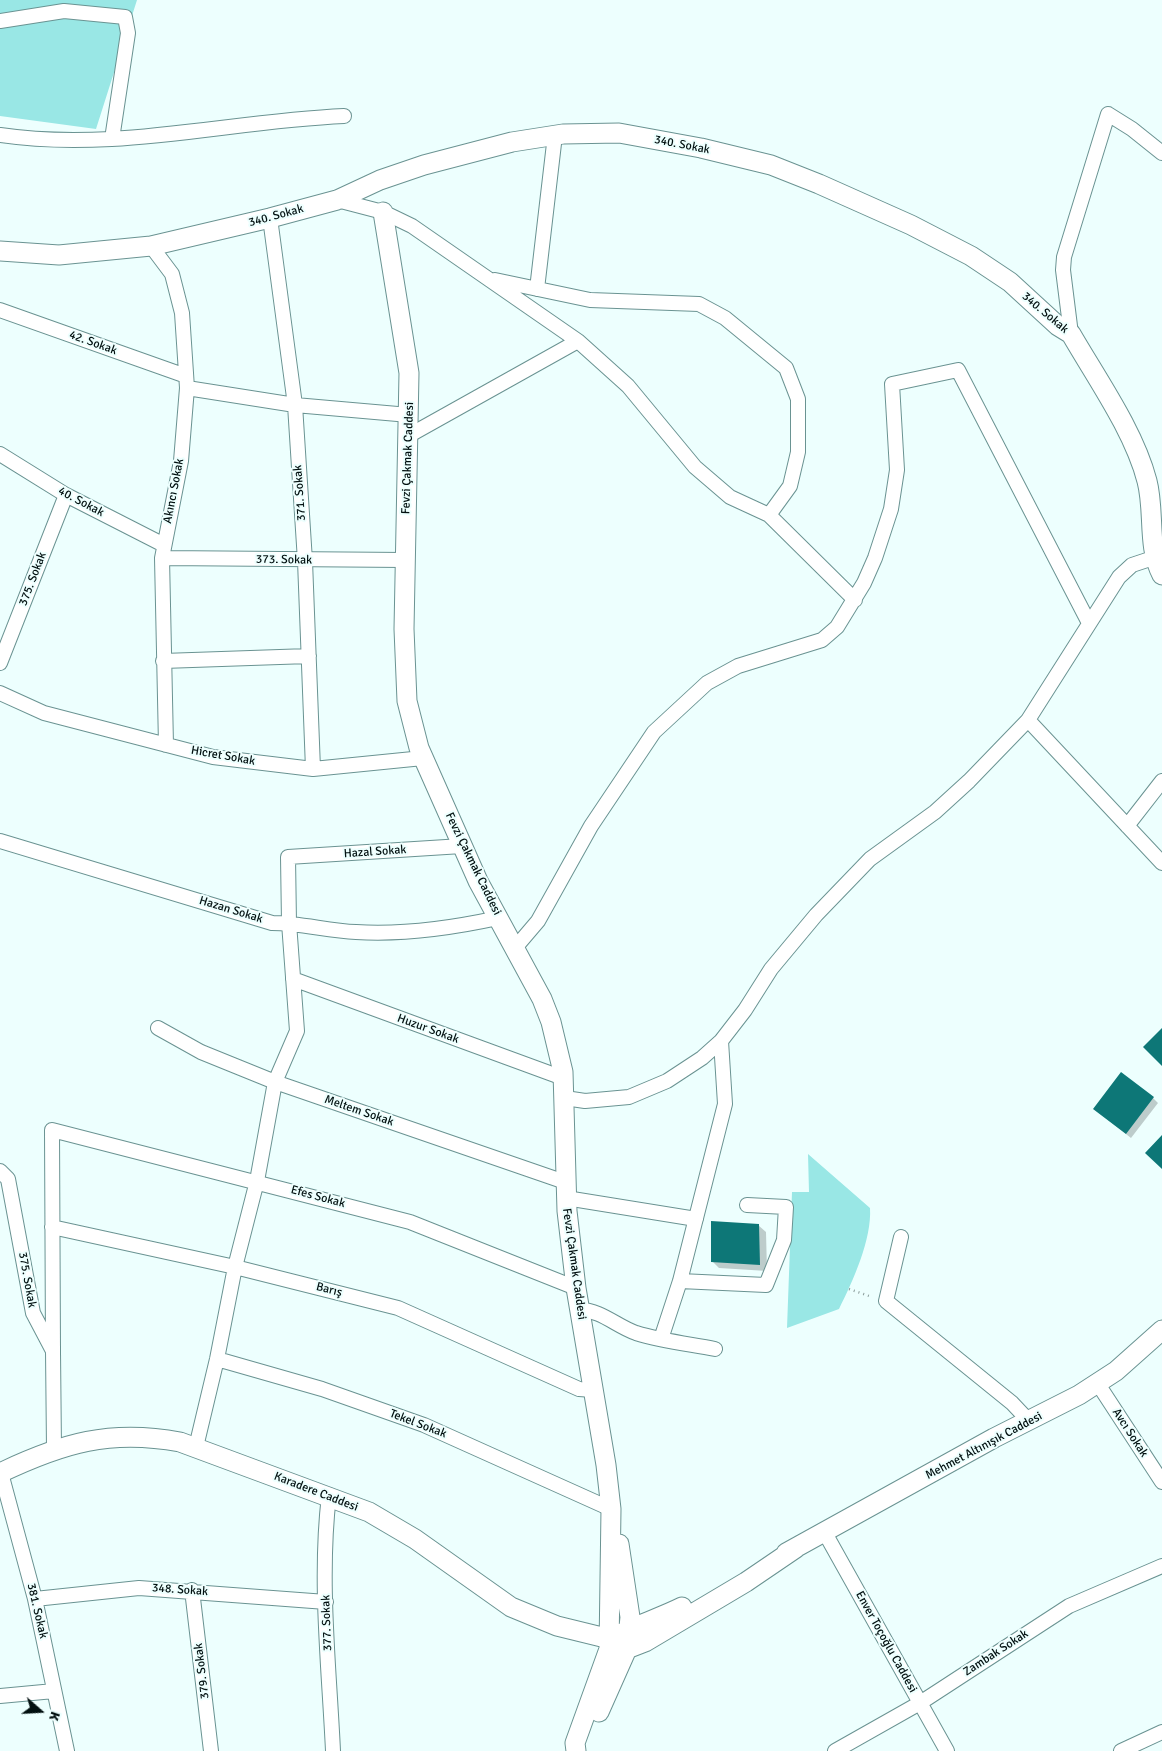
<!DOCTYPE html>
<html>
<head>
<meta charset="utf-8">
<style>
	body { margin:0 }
	#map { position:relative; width:1162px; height:1751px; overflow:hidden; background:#edfffe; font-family:Signika,sans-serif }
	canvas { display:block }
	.north { position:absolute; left:15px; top:1686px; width:50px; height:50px; -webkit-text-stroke:4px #edfffe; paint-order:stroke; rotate:109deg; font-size:14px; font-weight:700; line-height:20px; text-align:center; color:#021010 }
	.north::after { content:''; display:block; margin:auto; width:18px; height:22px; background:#021010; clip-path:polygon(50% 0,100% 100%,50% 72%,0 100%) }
</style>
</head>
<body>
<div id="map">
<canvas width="1162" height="1751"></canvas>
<div class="north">K</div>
</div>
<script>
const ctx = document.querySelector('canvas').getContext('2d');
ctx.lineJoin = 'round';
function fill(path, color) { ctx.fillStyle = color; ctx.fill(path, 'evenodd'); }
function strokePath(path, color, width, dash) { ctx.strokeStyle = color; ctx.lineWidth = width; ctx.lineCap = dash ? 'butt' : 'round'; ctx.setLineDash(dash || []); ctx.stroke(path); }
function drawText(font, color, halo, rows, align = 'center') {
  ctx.font = font + ' Signika,sans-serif'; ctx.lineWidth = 4; ctx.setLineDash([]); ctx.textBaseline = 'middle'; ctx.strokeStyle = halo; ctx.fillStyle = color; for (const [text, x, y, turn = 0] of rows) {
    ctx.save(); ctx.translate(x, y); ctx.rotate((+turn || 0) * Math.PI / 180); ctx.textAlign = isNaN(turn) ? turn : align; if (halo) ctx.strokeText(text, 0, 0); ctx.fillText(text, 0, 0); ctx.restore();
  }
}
fill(new Path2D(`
	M0,0H137L96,129L0,116Z
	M808,1154L870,1208C872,1239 853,1281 839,1309L787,1328L792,1192H809Z`), '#99e7e5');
fill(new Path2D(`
	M1153,1098L1158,1103L1131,1138L1094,1109Z
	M758,1225L766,1232L767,1271L719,1268L712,1261Z`), '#0003');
fill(new Path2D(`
	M1162,1028V1066L1143,1047Z
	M1121,1072L1154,1097L1126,1134L1093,1109Z
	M1162,1135V1169L1145,1153Z
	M711,1221L759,1224L760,1265L711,1262Z`), '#0d7777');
const street = new Path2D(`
	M0,21L64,11L125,17L128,33L112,139
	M0,135C115,152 229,121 344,116
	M337,200L383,212L412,226L578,341L628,386L695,467L730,497L769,515L855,600
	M270,218L295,405L305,561L313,769
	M151,246L172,274L182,313L187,388L181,461L162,558L166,745
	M495,280L590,300L699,304L725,318L786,368L798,399V452L790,486L769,515
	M537,289L555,135
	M0,310L186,376
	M1071,334L1063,270L1064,257L1108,114L1132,129L1162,153
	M187,388L295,405L409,415
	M408,436L578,341
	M0,454L66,495L164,545
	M162,558L405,560
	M163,661L309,656
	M0,663L66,495
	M0,693L44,713L213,757L313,769L423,758
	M1028,720L1162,863
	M1127,826L1162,781
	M0,841L272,923C301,923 328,931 356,932C403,935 452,928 498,918
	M515,948L538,921L591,826L654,732L707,683L738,666L822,640L837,627L864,583L875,558L891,509L897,470L892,384L958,370L1089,623
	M293,979L563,1078
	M158,1028L201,1052L275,1082L565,1182
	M565,1098L585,1101L629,1097L667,1081L702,1058L721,1041L745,1010L771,969L816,915L870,859L935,812L969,781L1028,720L1119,577L1132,565L1162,555
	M0,1171L8,1179L33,1313L53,1351L54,1449
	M566,1198L696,1219
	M52,1227L235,1267L398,1308L579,1389L593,1390
	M901,1237L886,1301L1012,1403L1029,1421
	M680,1281L766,1285L784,1240L786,1207L747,1205
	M580,1310C601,1310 616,1326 636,1333C662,1341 689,1344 715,1349
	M661,1339L680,1281L725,1104L721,1041
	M53,1351L52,1130L410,1222L576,1288
	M217,1359L322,1389L424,1425L611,1509
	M1098,1384L1162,1482
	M196,1447L217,1359L235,1267L257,1181L275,1082L297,1031L289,923L288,857L462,846
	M1,1473L35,1599L67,1751
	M329,1495C319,1580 329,1666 333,1751
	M825,1533L947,1751
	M192,1590L211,1751
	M35,1599L139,1588L326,1602
	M0,1696L54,1691
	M835,1751L920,1703L1069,1606L1162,1566
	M1121,1751L1162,1732`);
const secondary = new Path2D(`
	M383,212L409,373L404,629L407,701L419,748L478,881L542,999L551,1022L563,1072L567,1211L576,1288L606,1465L611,1509L609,1649L575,1743L576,1751
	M0,251L59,255L151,246L270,218L337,200L380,180L424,165L512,142L563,134L619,133L701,148L771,165L819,184L911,225L971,256L1010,282L1058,326L1071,334C1097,379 1134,431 1147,481C1155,511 1147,547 1162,575
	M0,1473C63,1443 110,1429 180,1442L369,1512L415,1539L511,1607L557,1626L610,1639L627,1649L645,1642L746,1582L796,1548
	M786,1553L994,1438L1079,1395L1116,1371L1162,1330
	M610,1639C633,1626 658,1619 682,1607
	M599,1712L627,1649L630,1617L619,1544`);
strokePath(street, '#6a9392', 16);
strokePath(secondary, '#6a9392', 21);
strokePath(new Path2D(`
	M849,1289L872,1297`), '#8b9c9b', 2.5, [1, 4]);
strokePath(street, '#fff', 14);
strokePath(secondary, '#fff', 19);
drawText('12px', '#021010', '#edfffe', [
	["340. Sokak",682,145,11],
	["340. Sokak",276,216,-15],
	["340. Sokak",1045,313,40],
	["42. Sokak",93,343,20],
	["Fevzi Çakmak Caddesi",408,458,-88],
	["Akıncı Sokak",174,491,-79],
	["371. Sokak",300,493,-94],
	["40. Sokak",81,502,28],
	["373. Sokak",284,560,1],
	["375. Sokak",33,579,-69],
	["Hicret Sokak",223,756,10],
	["Hazal Sokak",375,852,-4],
	["Fevzi Çakmak Caddesi",473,864,64],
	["Hazan Sokak",231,910,17],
	["Huzur Sokak",428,1029,20],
	["Meltem Sokak",359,1111,19],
	["Efes Sokak",318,1197,15],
	["Fevzi Çakmak Caddesi",574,1264,82],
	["375. Sokak",27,1280,80],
	["Barış",329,1290,14],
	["Tekel Sokak",418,1424,21],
	["Avcı Sokak",1130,1433,57],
	["Mehmet Altınışık Caddesi",984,1446,-28],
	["Karadere Caddesi",316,1492,21],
	["348. Sokak",180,1590,4],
	["381. Sokak",37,1611,77],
	["377. Sokak",327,1623,-92],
	["Enver Toçoğlu Caddesi",886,1642,61],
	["Zambak Sokak",996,1653,-33],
	["379. Sokak",202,1671,-97]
]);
</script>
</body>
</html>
